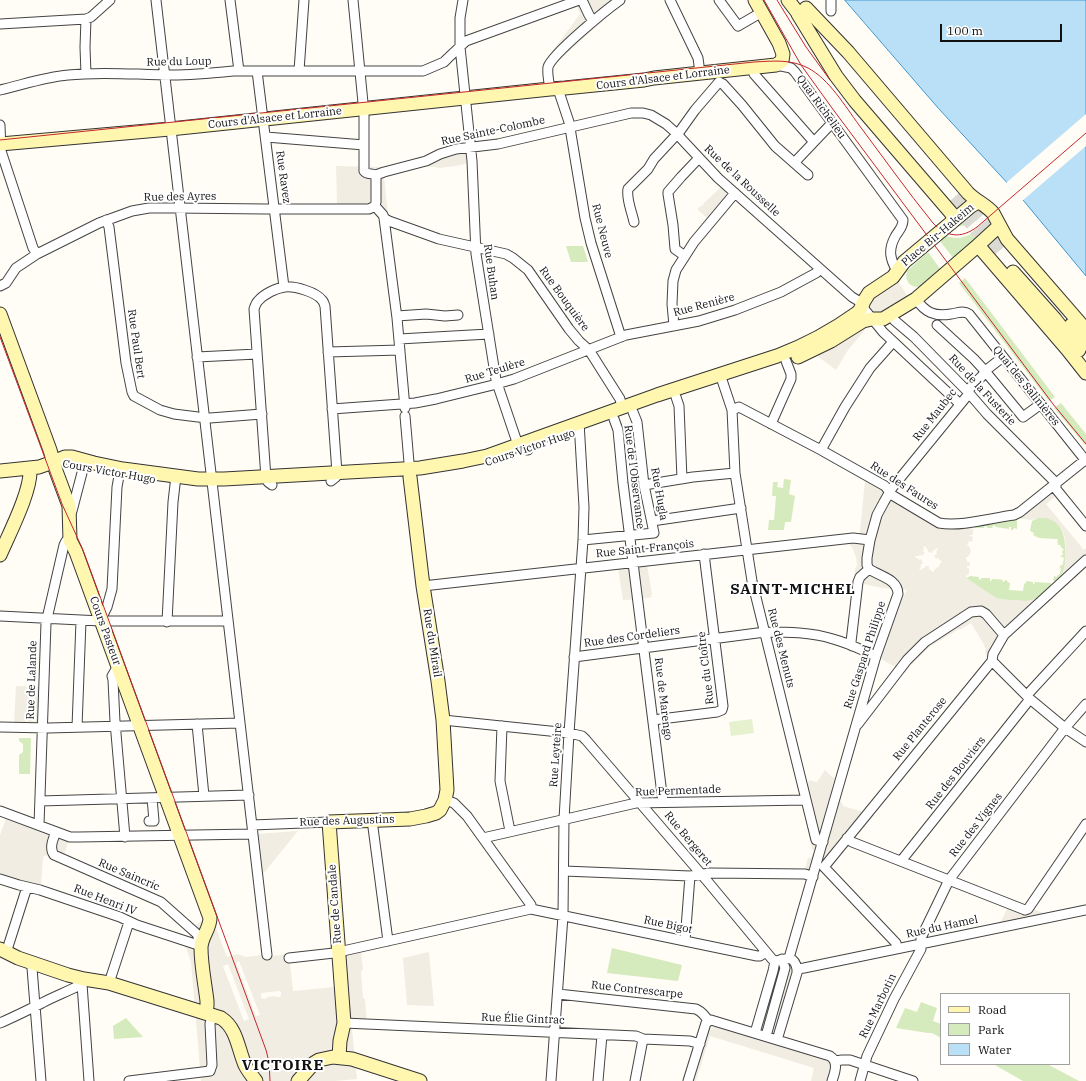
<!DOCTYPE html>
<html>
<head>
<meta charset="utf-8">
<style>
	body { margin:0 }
	#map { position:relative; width:1086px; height:1081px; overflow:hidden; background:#fffdf5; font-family:"IBM Plex Serif",serif }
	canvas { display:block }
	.legend { position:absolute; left:940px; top:993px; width:130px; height:72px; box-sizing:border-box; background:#fff; border:1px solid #a0a0a0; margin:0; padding:5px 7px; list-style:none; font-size:12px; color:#111 }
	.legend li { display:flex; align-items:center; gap:8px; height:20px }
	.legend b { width:20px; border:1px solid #a0a0a0 }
	.scale { position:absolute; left:940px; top:24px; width:122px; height:18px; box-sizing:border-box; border:2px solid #111; border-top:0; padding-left:5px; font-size:12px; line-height:14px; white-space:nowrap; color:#111; -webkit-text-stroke:3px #fff; paint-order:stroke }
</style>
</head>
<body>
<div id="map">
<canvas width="1086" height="1081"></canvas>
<ul class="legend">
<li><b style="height:5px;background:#fff6b0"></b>Road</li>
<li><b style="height:11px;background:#d5ebbd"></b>Park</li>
<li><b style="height:11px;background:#b9e0f7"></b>Water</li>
</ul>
<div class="scale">100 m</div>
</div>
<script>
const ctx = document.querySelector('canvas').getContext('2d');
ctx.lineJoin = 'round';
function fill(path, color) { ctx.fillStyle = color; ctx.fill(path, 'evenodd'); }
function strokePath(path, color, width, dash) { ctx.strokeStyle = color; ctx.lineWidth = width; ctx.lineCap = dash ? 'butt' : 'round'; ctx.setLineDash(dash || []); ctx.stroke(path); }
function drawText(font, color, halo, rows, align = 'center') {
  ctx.font = font + ' "IBM Plex Serif",serif'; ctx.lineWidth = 4; ctx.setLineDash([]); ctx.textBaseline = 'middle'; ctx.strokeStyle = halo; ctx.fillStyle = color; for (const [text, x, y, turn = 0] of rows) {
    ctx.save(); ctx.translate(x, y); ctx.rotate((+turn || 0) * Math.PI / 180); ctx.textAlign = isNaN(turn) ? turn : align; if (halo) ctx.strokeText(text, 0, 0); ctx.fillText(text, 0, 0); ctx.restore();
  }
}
fill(new Path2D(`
	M977,213L981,214L966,225L956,227L972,215Z
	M988,220V228L954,259L940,241L946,236C965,242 975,232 988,220Z
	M566,246H583L588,262H571Z
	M928,252L941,270L921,287C910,288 904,281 907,271Z
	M965,278L1055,397L1049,401L959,283Z
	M1061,403L1086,434V446L1054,408Z
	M784,479L791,480L789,494L795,496L791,522H785L784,530H768L769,520H774L776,496H772L773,482H778L777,487L783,488Z
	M1042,517C1059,518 1065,532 1065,547C1066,556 1066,564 1063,572C1059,582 1045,596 1035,599C1028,602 1021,601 1014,600C1008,600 1001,600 996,598C986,593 977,585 967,579L966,576L967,578L970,576L979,577V579L981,580V578H990V581H991L992,579H996L997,580L998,579L1003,580L1002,581L1004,582L1005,580L1008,581L1007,582L1010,583L1009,590L1023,591L1024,584L1026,583V581L1033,582V584H1034L1035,582L1051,583V585H1053V584L1055,583V581H1054L1053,580L1054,576L1057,577V576L1061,573H1060L1061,568L1059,567L1063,564V563L1064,558L1060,556L1063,555L1062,551L1064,550L1060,546L1061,545H1058V542H1057L1058,540L1057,539L1039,538L1033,535L1034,533L1030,531L1032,521L1038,518Z
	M1016,519L1017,520V529L1014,528L1013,530H1011V527H1009V529L996,527L994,525L992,527L993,528H987V526L985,525L984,528H975L972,526Z
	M19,738H31L30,774H19V755L23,752V744L19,741Z
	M612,948L682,965L678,981L607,973Z
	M921,1002L937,1008L933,1021L941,1024V1038L932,1033H928L896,1028L905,1008L917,1012Z
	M126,1018L143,1037L114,1039L113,1026Z
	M993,1064H1047L1079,1081H1023Z`), '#d5ebbd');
fill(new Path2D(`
	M752,719L754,733L731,736L729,722Z`), '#e6f2cf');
fill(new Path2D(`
	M575,0H626L556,63L545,61L580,14Z
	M465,147L468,163H467L461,165L440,168L427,166L426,161Z
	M336,166L384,167V177L388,215L380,221L379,219L373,214H335L337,203Z
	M721,187L730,194L709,220L697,209L702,205L704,206L703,204Z
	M896,278L910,300L878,316L869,309L867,302Z
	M870,324L848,350L836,370L813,353Z
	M865,480L883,490L933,522L936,527H962L971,528L973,529V535H970V536L973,537L972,542L969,541L967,546H969L971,550L970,554L969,555L968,557H966L967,562H970V566H967V568H969V574L966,576L967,579L998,599L1026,601L1039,598L1000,636L987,658L985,651L986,650L982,641L971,623L960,630L959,629L928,648L911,665L905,673L878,657L895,611L907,590L882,588L854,582L855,569L857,565L856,557L853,549L848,542L860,532ZM925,546L927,549L928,550V552L932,553L933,550L934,551L936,548L938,549L936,552L937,554L934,555L936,559L938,558L939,560L942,561L938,567L936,568L934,571L932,572L931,570L929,569V566H925V568H923L921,570L919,569L921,567V564L923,563L921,559L919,560L918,558H915L916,556H918L920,555L922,556L925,553L923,552L924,549L923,547Z
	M1052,492H1053L1057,495L1046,504L1084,550L1086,548V556L1079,563L1077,561L1069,568L1071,570L1058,581L1063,572L1066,559L1065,540L1064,534L1061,528L1055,522L1047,518H1038L1032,520L1015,518Z
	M647,565L652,594L651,595L652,597L642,599L623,600L618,568Z
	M16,686L44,687L43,724H14Z
	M825,770L832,777L835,778L832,787L837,793L843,806L874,815L828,871L814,872L805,869L808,858H811L814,851L812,849L802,804L809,780L817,782Z
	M7,816L69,840L64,855L45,856L43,857L41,887L0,873V835Z
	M298,831L285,847L263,874L258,834Z
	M1008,907L1033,909L1045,914L1000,923Z
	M203,920L215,926L227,957L237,954L246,957L262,955L273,956L289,954L293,991L344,986L342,955L361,950L363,970L361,971L363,998L365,999L367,1024L369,1029H352L357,1079L335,1081H201L191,962L185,945L191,932L196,925ZM239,961L260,1015L256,1016L236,963ZM228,964L249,1019L244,1021L223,966ZM280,991L281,992V995L280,997H276L275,996L267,997V998L263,999L261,997V994L262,993Z
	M429,952L434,1006L407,1005L403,958Z
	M789,962L794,968L776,1037L757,1032L778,966L780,964Z
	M716,1026L827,1058L831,1063L832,1067L830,1081H811L814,1068L710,1036L696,1081H691L708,1030Z`), '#f1ede2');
const water = new Path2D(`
	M845,0H1086V276L1023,200L939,109Z`);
fill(water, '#b9e0f7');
strokePath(water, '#3f96cf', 1);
fill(new Path2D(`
	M1086,114V146L1022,201L1006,183Z`), '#fffdf5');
strokePath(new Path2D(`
	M958,194L1004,247
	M951,200L997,254`), '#dbdad3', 13, [13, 6]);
const street = new Path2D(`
	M156,0L267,955
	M230,0L239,71
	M353,0L364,113V171C367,175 372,173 376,175V202L375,206
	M463,0L460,18V47L472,161L476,254L496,380L518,445L523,449L528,450
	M582,0L589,15L593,21
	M670,0L698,58L700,73
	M719,0L738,26L762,12
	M831,0V11
	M86,19L85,47L86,74
	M0,24L86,19L91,17L110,0
	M776,65L791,68L795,72L903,220C903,228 898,231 895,237C888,250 890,259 897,271
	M753,67L754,74L814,142
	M257,71L284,287
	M299,71L304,0
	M719,82L723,84L742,105L775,146L808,175
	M550,89C549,82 547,74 548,67C552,54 606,10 620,0
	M558,89L569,122L585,218L591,243L621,337
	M0,90C22,85 45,77 68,75C103,71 138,75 172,75C193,75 213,73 233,71H423L444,62L448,58L466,41L579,0
	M0,125L1,151L33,248L37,254
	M266,137L364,145
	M794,163L832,123
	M376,175L384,172L426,161L440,154L456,149L498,144L631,113H643L651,115L666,124L675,132L718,178L852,297L862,303L865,310L883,332L960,404
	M375,206L383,215L384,218L397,318L405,408
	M384,218L389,221L439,239L506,254L513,258L528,270L569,329L579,341L589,350L620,399L622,407
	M106,220L109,227L126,363L132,392L134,396L160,410L174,414L198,417L210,418L262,414
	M634,222C632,212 626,199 628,189L648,169L654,159L680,131L695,110L719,82
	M685,256L675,249L673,225L668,194V192L681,177L699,158
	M0,286L6,283L16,268L37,254L99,223L132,211L149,208H173L266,209H369L375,206
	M916,299C925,312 934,317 951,314C958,313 963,310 969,314L1086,461
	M891,315L894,320L914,337L968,392L987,414L1056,483
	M397,316L426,314L445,316L458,315
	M937,325L974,359L985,371L1023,417L1041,404
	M674,326L672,304L673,281L676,270L694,242L735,193
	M399,339L489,334
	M328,352L400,350
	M197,357L257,354
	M720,374L732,410L735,473L752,581L816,840L823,842
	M676,397L679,406L682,479
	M332,409L415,403L436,399L493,385L514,379L626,335L699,321L735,310L781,292L816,273L820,269
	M732,410L739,407L821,450L885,486L892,495L939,523C961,527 991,518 1014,515L1020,512L1085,460
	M405,416L410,474
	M614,419L618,430L623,483L663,802
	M771,424L791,379V374L786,361
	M821,450L845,407L870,368L893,342
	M1056,483V489L1086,526
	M272,485L268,482L266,478L254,309C255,306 256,303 258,301C264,294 276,288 285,287C295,286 316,292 322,300C324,302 324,304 325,306L337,473L336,477L331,481
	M644,485L693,477L735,473
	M70,512L72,511L83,469
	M652,521L741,508
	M583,540L654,533L644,485L637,422L633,412
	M1086,560L1004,635L993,654L992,661L1030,699L1065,728L1086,742
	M423,586L853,538L870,540
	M0,616L101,621H228
	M99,616L103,615L107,607L112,589L117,487L119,476
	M167,622L173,502L176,476
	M852,646L851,642L858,582L860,577L869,569
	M574,657L765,632C787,632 811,632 833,639C848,643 862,650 876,656
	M118,666L112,676L113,680L115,722L125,837
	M1027,695L1086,631
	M443,720L569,733L582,736L586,740L708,882L772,959L775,961C786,959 794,954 797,969L804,968L1086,910
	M653,720L717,712L722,710L723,706L704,554
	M197,724L204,796
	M858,724L907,660L925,642L971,612L981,611L986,614L1004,635
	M502,726L500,781L510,831
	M0,727L48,728L240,723
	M77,727L81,621
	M445,800L454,803L467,816L531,905V909
	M40,801L249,795
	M0,811L70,837H79L253,834
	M372,820L388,941
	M149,821H154L152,798
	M39,825L46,623L64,545L66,541L70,540
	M252,825L329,822
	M56,832C53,839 49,848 54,855L161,902L197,934L201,945
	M483,838L636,803L806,800
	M847,838L852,842L1025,910
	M901,861L1030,699
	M824,867L992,661
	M824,867L896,943L897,949
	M564,871L690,876L710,873L805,874L813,877
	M0,879L19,885L40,890L120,917L137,925L201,946
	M1025,910L1028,909L1086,824
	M685,941L690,876
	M6,953L27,887
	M289,958L334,953L531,909L757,956H760L766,952
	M789,958L876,656L898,594C898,579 879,576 869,569L867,565V558L870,540L877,515L884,502L892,488L967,396L970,388L983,375L985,371L1003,357
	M33,963L32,968L41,1081
	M109,983L129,922
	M82,984L89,1081
	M558,994L696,1009C702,1012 705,1015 708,1021
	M0,1023C14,1017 28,1010 42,1003C55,996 69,991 82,984L83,980
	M344,1023L636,1036L643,1039L690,1041L700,1044
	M755,1033L773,971L775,961
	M766,1036L785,968L782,959
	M777,1040L797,973V969
	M835,1061L842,1060H850L913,1081
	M129,1081L210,1071L212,1065L210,1024L212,1015
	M551,1081L563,916L564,819L569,733L583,540L584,507L579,422
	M598,1081L602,1035
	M635,1081L643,1039
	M688,1081L706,1023L711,1020L830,1056C839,1062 835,1072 832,1081
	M860,1081L867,1056L894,999L921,949V938L949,880L1065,728L1086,704`);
const secondary = new Path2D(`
	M788,0L804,21
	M806,8L848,52L968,193C976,201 986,205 993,213L1007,239L1086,330
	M798,14L836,76L855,101L952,214L953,219L951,223
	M0,144L170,129L550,89L565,88L644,80L654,78L776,65L782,61L783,54L779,43L755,0
	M975,248H979L982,250L1067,349L1086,373
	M1013,272L1055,319L1079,350
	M0,314L50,450L56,471L69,506L70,540L76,552L210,918C210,929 201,937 201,948C201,965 205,984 207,1001V1006L205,1013
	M1071,325L1086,344
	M798,357L831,341L863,321L872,319H883L916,299L975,248L999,226
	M0,471L39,467L53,462L65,457H72L94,463L123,469L198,479H224L420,468L463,461L487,456L657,395L777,356C806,345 832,331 857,313L860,310L864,301L869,293L893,277L904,262L971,206L978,202
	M0,555C9,534 32,490 30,468
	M0,949L18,958L68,975L84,979L109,983L221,1018C237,1028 238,1049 245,1065C248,1071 252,1076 256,1081
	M339,1057L340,1041L344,1023L329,822L410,819L426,816L436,813L440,810L445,800L447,790L443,720L438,681L423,586L410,477
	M298,1081L314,1063L319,1060L333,1057L352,1059L420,1081`);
strokePath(street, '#444', 11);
strokePath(secondary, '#333', 15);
strokePath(street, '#fff', 9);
strokePath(secondary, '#fff6b0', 13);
strokePath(new Path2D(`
	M764,0L801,65L832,108L1053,404L1086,444
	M777,0L806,47L830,80
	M0,140L754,62C773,61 791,59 808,68C829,79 845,106 859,125C883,157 907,191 933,223C946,237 961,239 977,227L1086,133
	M0,337L62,504L83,550L266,1050L269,1062L270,1081`), '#c4262e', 1);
drawText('11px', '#111', '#fff', [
	["Rue du Loup",179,62,-1],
	["Cours d'Alsace et Lorraine",663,78,-7],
	["Quai Richelieu",821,107,54],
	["Cours d'Alsace et Lorraine",275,118,-6],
	["Rue Sainte-Colombe",493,131,-12],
	["Rue Ravez",283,177,82],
	["Rue de la Rousselle",742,181,43],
	["Rue des Ayres",180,197,-1],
	["Rue Neuve",602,231,76],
	["Place Bir-Hakeim",938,235,-40],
	["Rue Buhan",491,272,82],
	["Rue Bouquière",564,299,54],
	["Rue Renière",704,305,-15],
	["Rue Paul Bert",136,344,82],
	["Rue Teulère",495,371,-17],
	["Quai des Salinières",1026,386,51],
	["Rue de la Fusterie",982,390,47],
	["Rue Maubec",935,415,-52],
	["Cours Victor Hugo",530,448,-19],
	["Cours Victor Hugo",109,472,10],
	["Rue de l'Observance",634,477,83],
	["Rue des Faures",904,486,33],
	["Rue Hugla",659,494,80],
	["Rue Saint-François",645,549,-6],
	["Cours Pasteur",105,631,70],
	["Rue des Cordeliers",632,637,-8],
	["Rue du Mirail",432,643,81],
	["Rue des Menuts",781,648,76],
	["Rue Gaspard Philippe",865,655,-72],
	["Rue du Cloître",706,668,-97],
	["Rue de Lalande",32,680,-88],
	["Rue de Marengo",663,699,83],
	["Rue Planterose",920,729,-51],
	["Rue Leyteire",556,755,-86],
	["Rue des Bouviers",956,773,-52],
	["Rue Permentade",678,791,-2],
	["Rue des Augustins",347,821,-2],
	["Rue des Vignes",976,825,-52],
	["Rue Bergeret",688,839,50],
	["Rue Saincric",129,875,23],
	["Rue Henri IV",105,900,21],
	["Rue de Candale",335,904,-94],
	["Rue Bigot",668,925,12],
	["Rue du Hamel",942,927,-12],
	["Rue Contrescarpe",637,990,6],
	["Rue Marbotin",878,1006,-64],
	["Rue Élie Gintrac",523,1019,2]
]);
ctx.letterSpacing = '1px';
drawText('bold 15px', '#111', '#fff', [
	["SAINT-MICHEL",793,590],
	["VICTOIRE",283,1066]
]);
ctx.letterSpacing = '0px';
</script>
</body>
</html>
